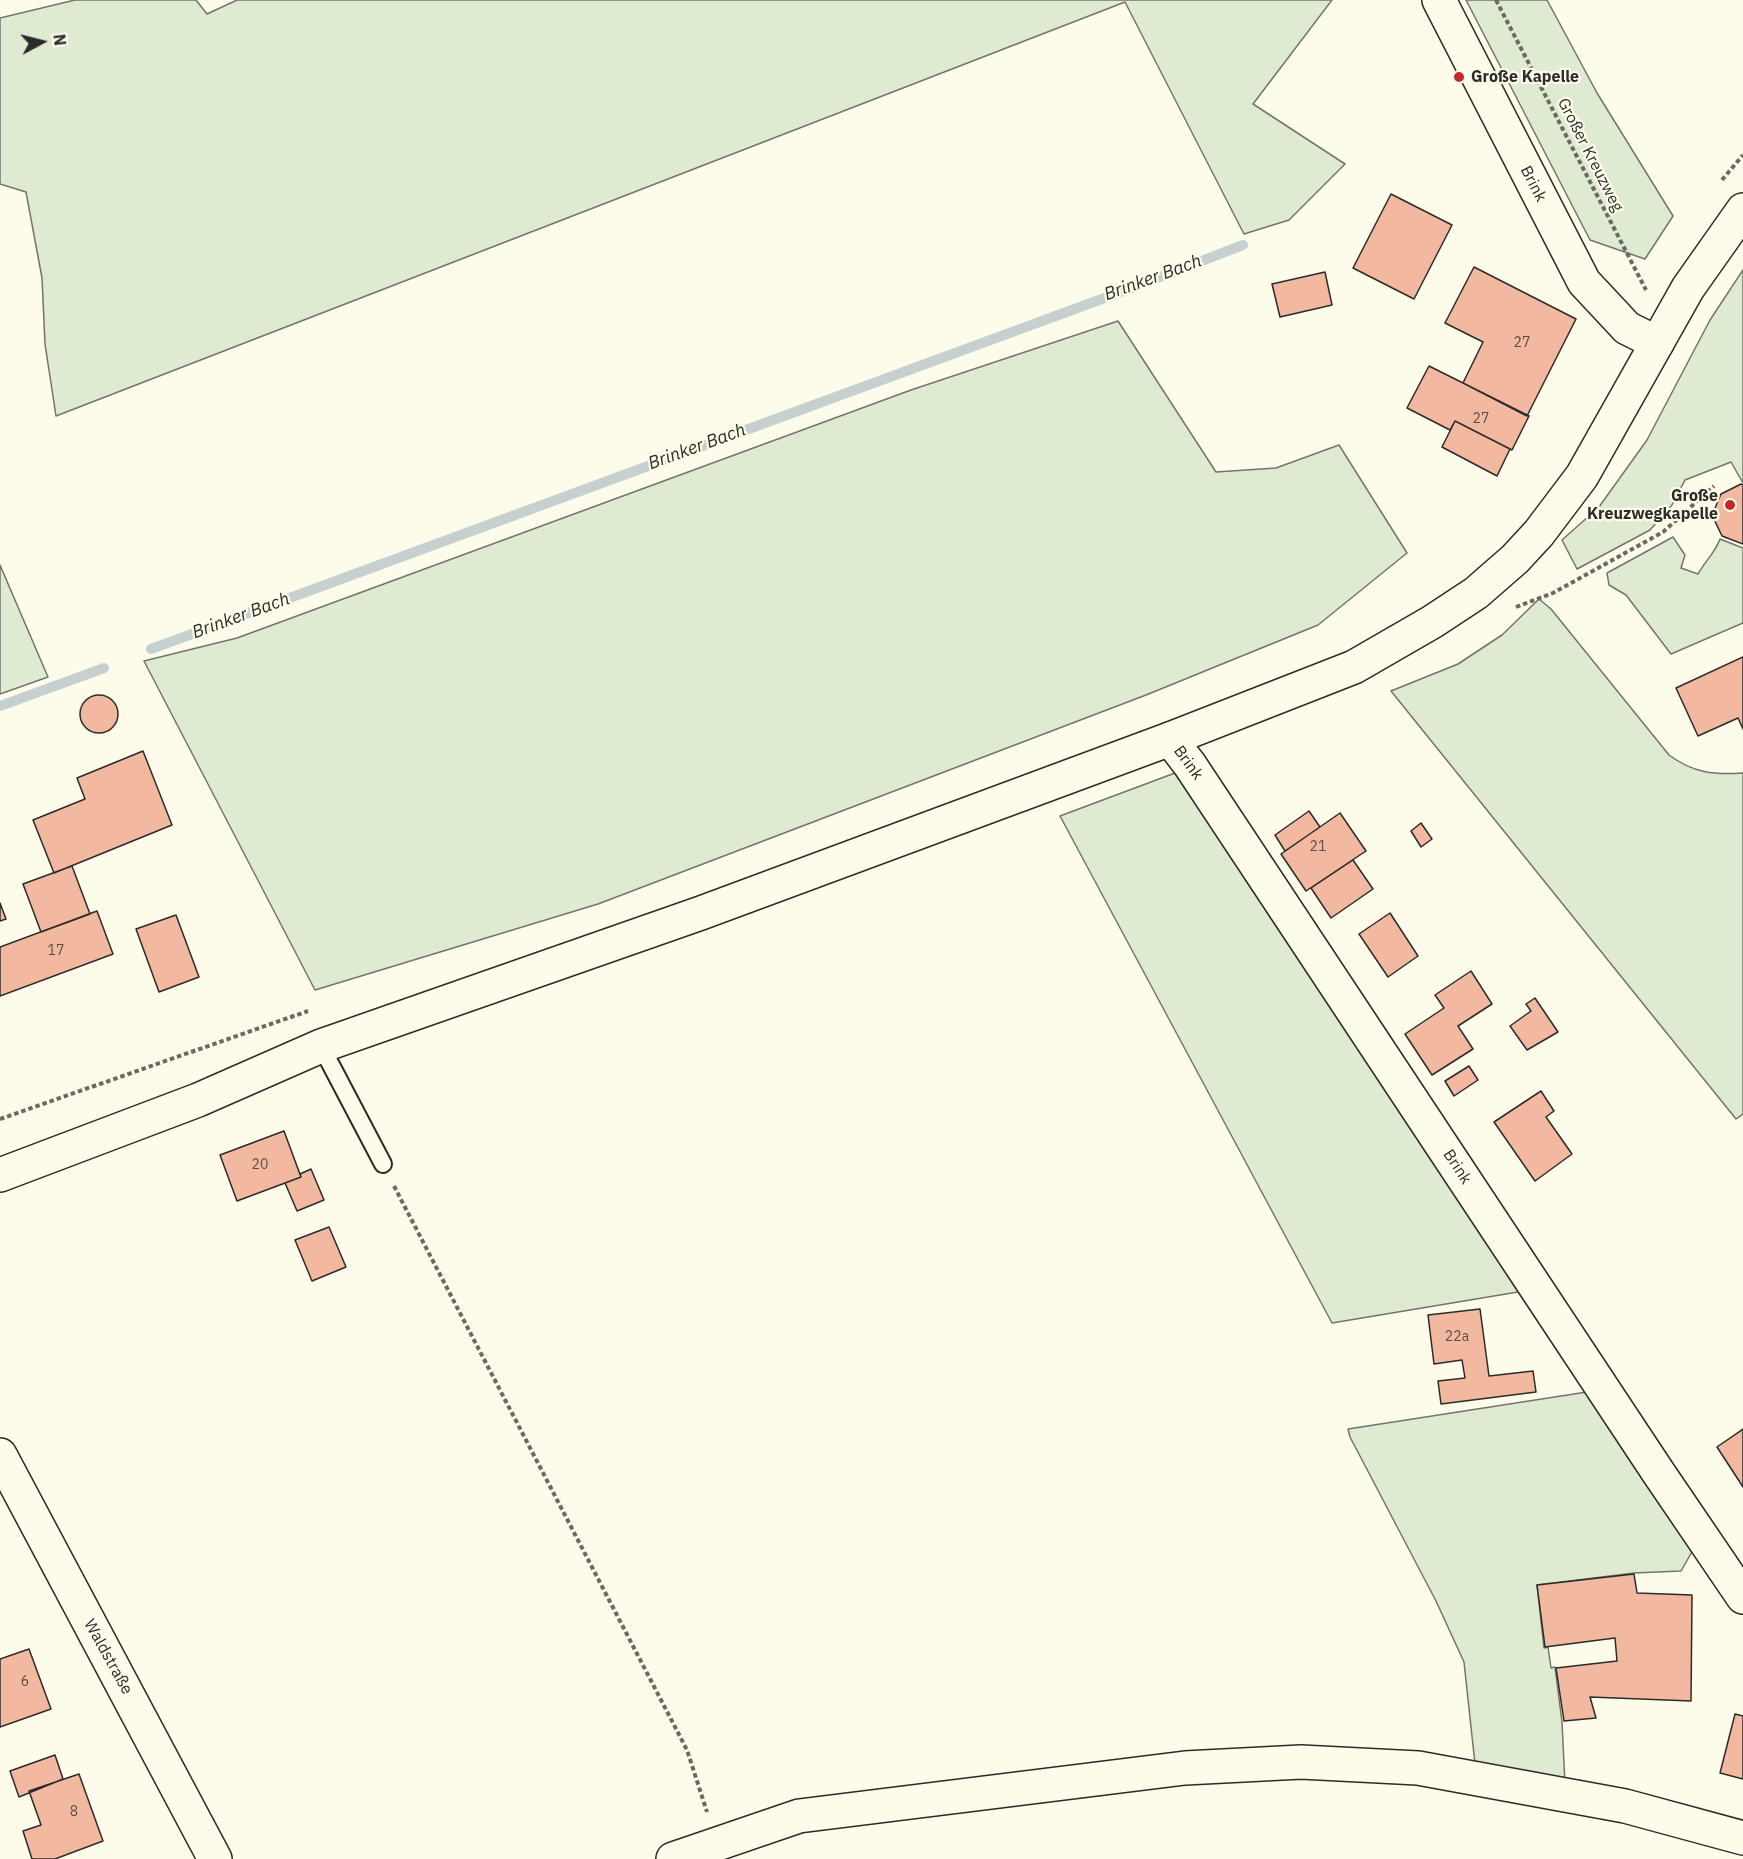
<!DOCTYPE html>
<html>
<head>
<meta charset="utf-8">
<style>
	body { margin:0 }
	#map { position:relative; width:1743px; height:1859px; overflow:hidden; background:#fdfbea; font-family:"IBM Plex Sans",sans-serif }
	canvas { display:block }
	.north { position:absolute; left:12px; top:12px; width:60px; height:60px; -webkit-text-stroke:4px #fdfbea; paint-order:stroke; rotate:83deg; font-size:16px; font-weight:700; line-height:24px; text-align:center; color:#2b2b2b }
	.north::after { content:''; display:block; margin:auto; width:21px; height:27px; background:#2b2b2b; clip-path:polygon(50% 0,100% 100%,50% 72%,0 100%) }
</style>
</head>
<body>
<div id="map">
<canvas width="1743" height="1859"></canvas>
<div class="north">N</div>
</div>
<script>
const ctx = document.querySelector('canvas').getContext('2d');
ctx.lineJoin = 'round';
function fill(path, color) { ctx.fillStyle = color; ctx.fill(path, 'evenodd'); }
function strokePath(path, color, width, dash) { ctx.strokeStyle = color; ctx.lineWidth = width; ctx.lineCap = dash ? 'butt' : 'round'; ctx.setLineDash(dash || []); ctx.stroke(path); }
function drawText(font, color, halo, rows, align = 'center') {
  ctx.font = font + ' "IBM Plex Sans",sans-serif'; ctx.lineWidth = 4.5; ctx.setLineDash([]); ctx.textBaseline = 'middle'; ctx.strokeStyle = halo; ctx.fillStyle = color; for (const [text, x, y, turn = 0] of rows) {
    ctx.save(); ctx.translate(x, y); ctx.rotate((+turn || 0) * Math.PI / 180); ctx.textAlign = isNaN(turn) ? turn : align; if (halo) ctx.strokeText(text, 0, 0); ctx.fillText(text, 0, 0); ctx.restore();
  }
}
const green = new Path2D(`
	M75,0H196L207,14L237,0H1332L1253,104L1345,164L1289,220L1244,234L1125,2L56,416L45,344L42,278L26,192L0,184V18Z
	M1466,0H1547L1597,93L1673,216L1645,259L1590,240Z
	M1743,270V483L1731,462L1685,480L1672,505L1650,530L1577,569L1562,540L1599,507L1647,440L1710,320Z
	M1118,321L1216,472L1276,468L1339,445L1407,553L1318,625L1146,695L598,904L315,990L144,661L237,638L911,390Z
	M1673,537L1685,555L1681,568L1698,574C1705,561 1715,553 1720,539L1743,548V623L1671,654L1626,595L1609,585L1607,573Z
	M0,565L48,677L0,694Z
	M1539,599L1551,609L1669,755C1693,773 1714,775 1743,773V1114L1736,1119L1391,691L1458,664L1502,635Z
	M1175,773L1524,1291L1332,1323L1060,816Z
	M1587,1392L1693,1550L1681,1571L1634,1573L1537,1585L1544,1648L1548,1647L1551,1668L1555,1667L1562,1722L1565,1784L1475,1764L1464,1662L1436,1601L1350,1437L1348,1429Z`);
fill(green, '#deebd1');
strokePath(green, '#74746e', 1.5);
strokePath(new Path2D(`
	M151,649L1129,289L1243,245
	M0,706L104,668`), '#c7d0d0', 10);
const building = new Path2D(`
	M1391,194L1452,225L1414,299L1353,268Z
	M1474,267L1576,319L1527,416L1463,383L1483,342L1445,323Z
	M1325,272L1332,305L1280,317L1272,284Z
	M1429,366L1529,416L1512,450L1455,421L1450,430L1407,408Z
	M1455,421L1510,449L1497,476L1442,447Z
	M1741,484L1743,485V544L1722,536L1712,515L1721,494Z
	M1743,657V729L1738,718L1698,736L1676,688Z
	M80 714a19 19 0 1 1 38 0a19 19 0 1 1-38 0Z
	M143,751L172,825L54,873L33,820L85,799L77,778Z
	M1309,811L1320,827L1285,851L1275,835Z
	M1340,813L1366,851L1306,891L1281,854Z
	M1421,823L1432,839L1421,847L1411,831Z
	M1353,860L1373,889L1331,918L1311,888Z
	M72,866L90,914L41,932L23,884Z
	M0,903L6,919L0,921Z
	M97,911L113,954L0,996V947Z
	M1390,913L1418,956L1388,977L1359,934Z
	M176,915L199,977L159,992L136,929Z
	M1471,971L1492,1004L1458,1026L1473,1049L1432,1075L1405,1034L1444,1008L1435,995Z
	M1535,998L1558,1032L1527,1050L1510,1026L1531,1011L1526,1004Z
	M1469,1066L1478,1080L1454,1096L1445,1081Z
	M1541,1091L1554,1111L1546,1117L1572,1154L1535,1181L1494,1122Z
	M284,1131L301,1177L237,1201L220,1155Z
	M311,1169L324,1200L297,1211L285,1183L301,1177L300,1174Z
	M329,1227L346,1267L312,1281L295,1240Z
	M1480,1309L1489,1376L1533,1371L1536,1392L1441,1404L1438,1381L1465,1378L1462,1360L1434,1364L1428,1315Z
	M1743,1429V1487L1717,1447Z
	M1634,1574L1637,1593L1692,1595L1691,1701L1590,1697L1596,1718L1564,1721L1556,1668L1617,1661L1615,1638L1545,1647L1537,1585Z
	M29,1649L51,1709L0,1727V1659Z
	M1735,1714L1743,1716V1779L1720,1773Z
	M55,1755L63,1779L19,1797L10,1771Z
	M79,1774L103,1841L55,1859H32L23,1831L41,1825L29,1791Z`);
fill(building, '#f2b8a0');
strokePath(building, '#2b2b2b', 1.5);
const service = new Path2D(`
	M321,1046L383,1164`);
const minor = new Path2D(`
	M1439,0L1584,282L1627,328L1657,343
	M1170,739L1190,765L1658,1472L1743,1597
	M673,1859L799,1816L1185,1768L1301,1762L1418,1768L1625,1806L1743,1838`);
const tertiary = new Path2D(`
	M0,1455L215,1859`);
const primary = new Path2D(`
	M0,1175L198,1100L321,1046L701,913L1170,739L1354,667L1432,622L1476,593L1515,559L1539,533L1582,476L1688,288L1743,210`);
strokePath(service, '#2b2b2b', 20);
strokePath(minor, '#2b2b2b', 36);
strokePath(tertiary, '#2b2b2b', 36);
strokePath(primary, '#2b2b2b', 36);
strokePath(new Path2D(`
	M1496,0L1646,290
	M1722,180L1743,155
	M1516,607L1553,593L1663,532L1714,486
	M0,1119L308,1011
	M394,1186L687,1750L707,1812`), '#6a6964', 4, [4.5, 3]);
strokePath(service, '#fdfbea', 16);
strokePath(minor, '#fdfbea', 33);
strokePath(tertiary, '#fdfbea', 33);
strokePath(primary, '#fdfbea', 33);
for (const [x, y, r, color] of [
	[1459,77,6,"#c62828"],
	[1730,505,6,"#c62828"]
]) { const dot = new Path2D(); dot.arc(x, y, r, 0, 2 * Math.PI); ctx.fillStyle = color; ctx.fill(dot); strokePath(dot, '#fdfbea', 2); }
drawText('14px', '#5d4e48', null, [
	["27",1522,343],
	["27",1481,419],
	["21",1318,847],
	["17",56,951],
	["20",260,1165],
	["22a",1457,1337],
	["6",25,1682],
	["8",74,1812]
]);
drawText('bold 16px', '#2b2b2b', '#fdfbea', [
	["Große Kapelle",1471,77],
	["Große",1718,496,"right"],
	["Kreuzwegkapelle",1718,514,"right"]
], 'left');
drawText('16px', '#2b2b2b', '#fdfbea', [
	["Großer Kreuzweg",1590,155,63],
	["Brink",1533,184,63],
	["Brink",1188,763,54],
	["Brink",1457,1167,57],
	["Waldstraße",108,1657,61]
]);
drawText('italic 18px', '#2b2b2b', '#fdfbea', [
	["Brinker Bach",1153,278,-20],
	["Brinker Bach",697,447,-20],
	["Brinker Bach",241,616,-20]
]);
</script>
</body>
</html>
